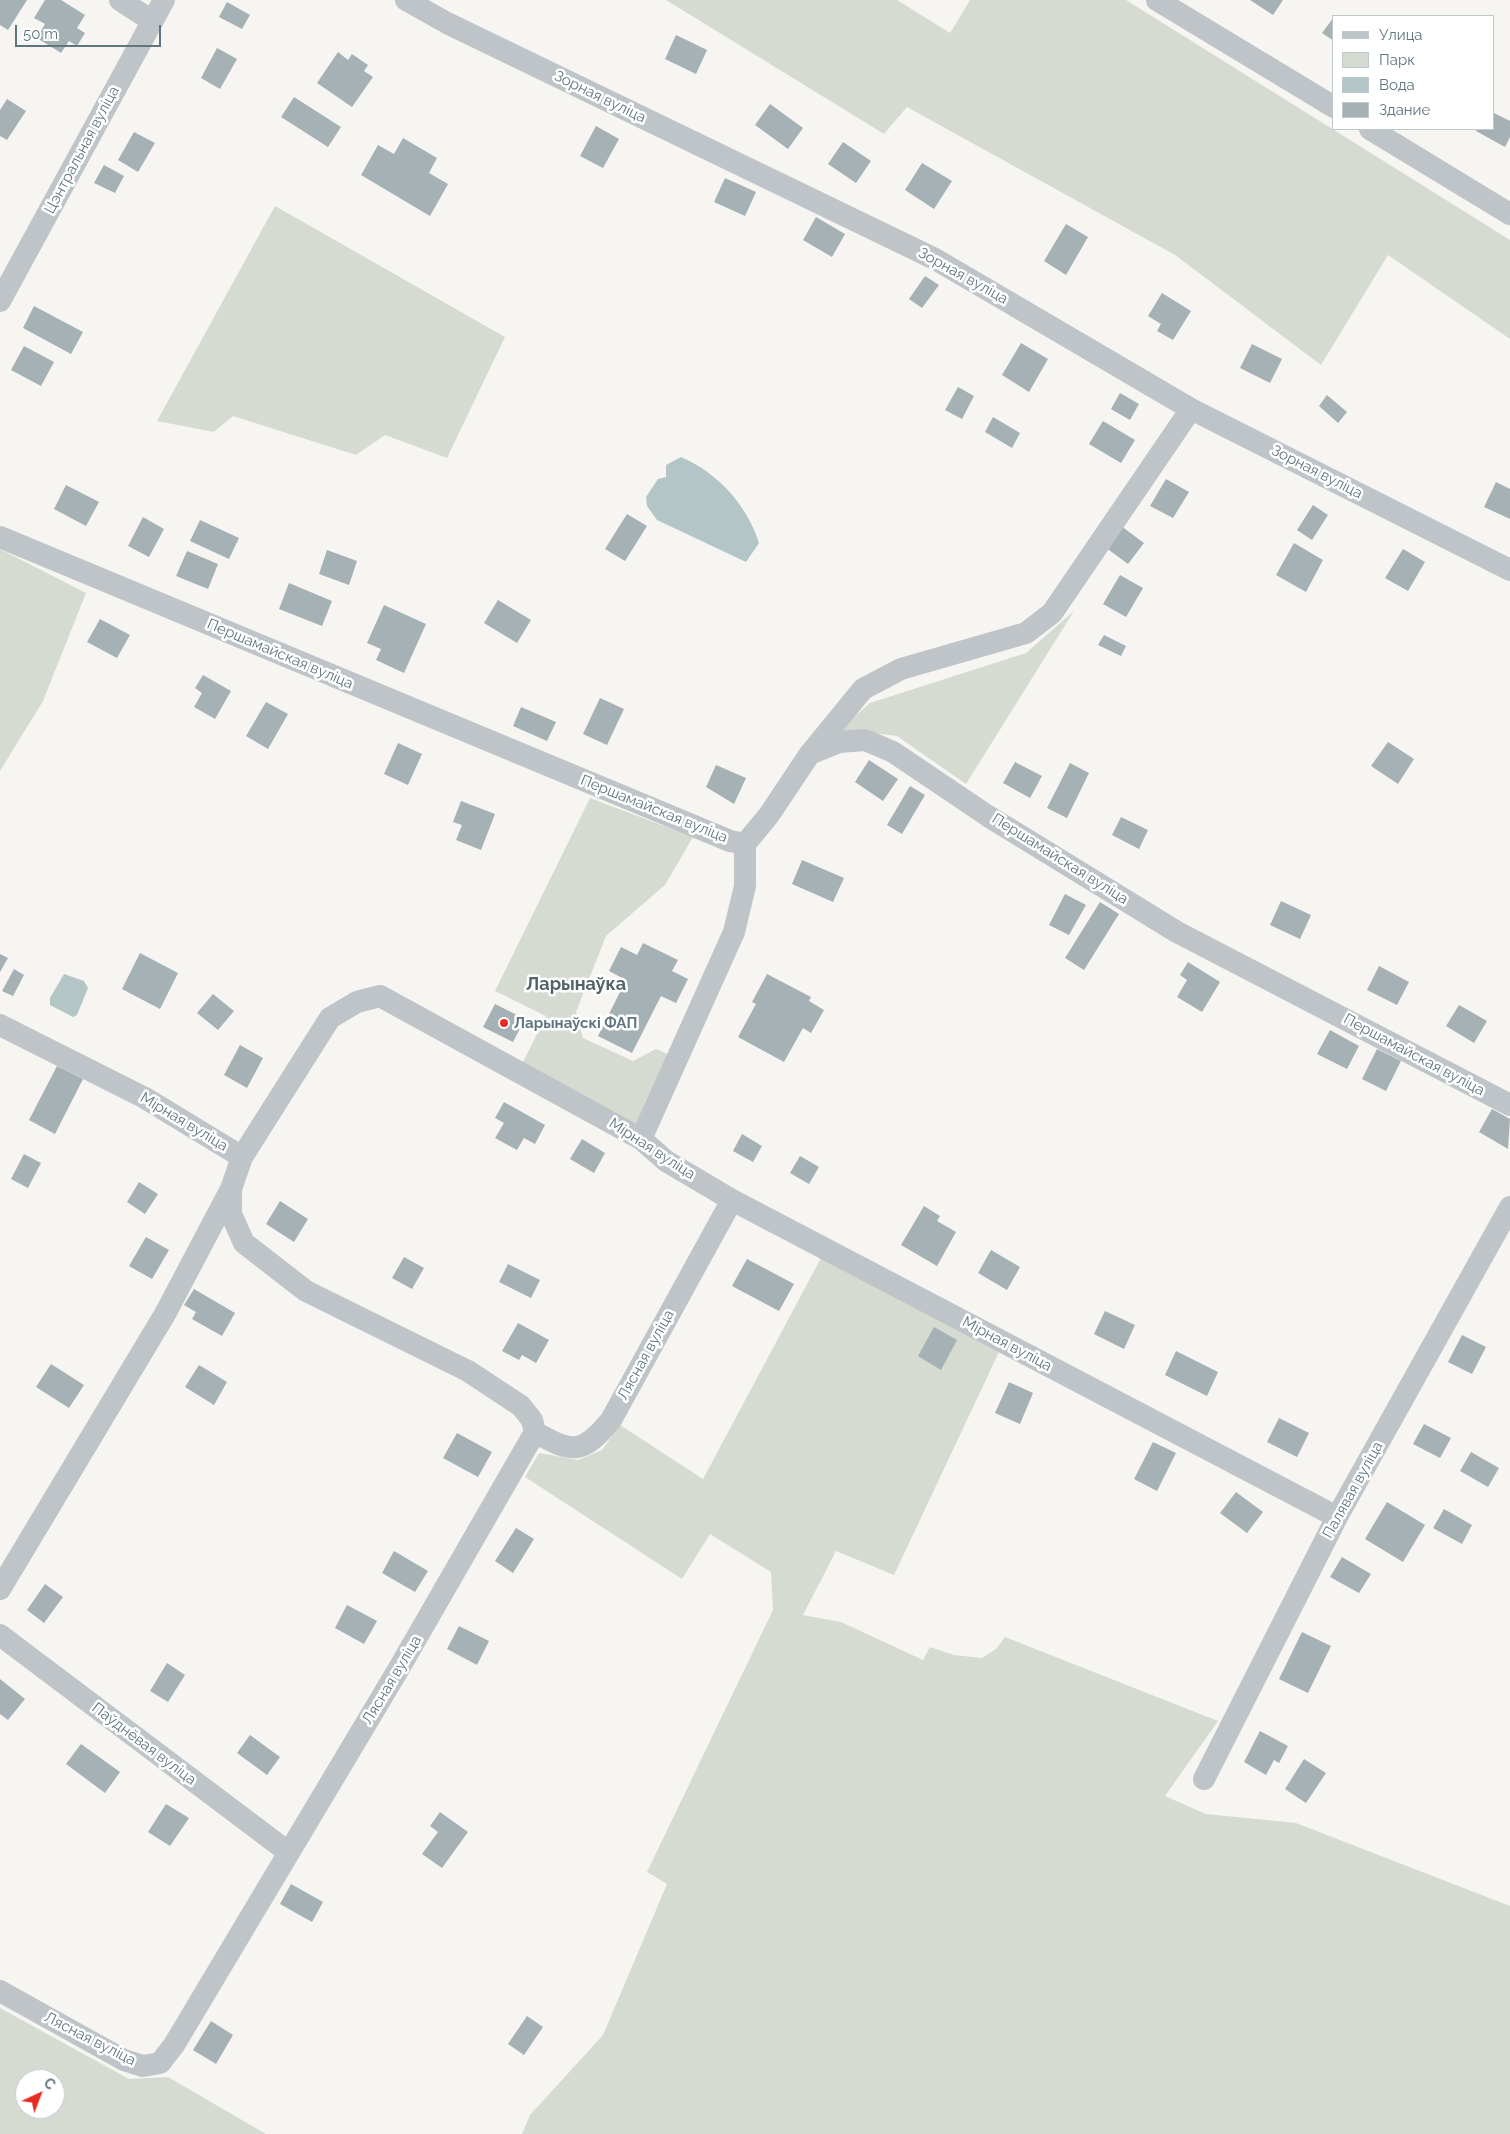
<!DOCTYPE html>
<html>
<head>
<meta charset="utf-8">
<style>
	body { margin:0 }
	#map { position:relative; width:1510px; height:2134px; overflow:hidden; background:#f6f5f2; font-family:Raleway,sans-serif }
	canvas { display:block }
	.legend { position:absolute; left:1332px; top:15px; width:162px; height:115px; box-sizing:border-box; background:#fff; border:1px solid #bfc8cb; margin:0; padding:6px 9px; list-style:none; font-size:15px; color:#60767e }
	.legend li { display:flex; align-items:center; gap:10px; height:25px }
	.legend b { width:25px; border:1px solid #bfc8cb }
	.north { position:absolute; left:15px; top:2069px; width:50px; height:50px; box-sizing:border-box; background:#fff; border:1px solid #bfc8cb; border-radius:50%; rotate:43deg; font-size:14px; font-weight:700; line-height:20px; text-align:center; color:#60767e }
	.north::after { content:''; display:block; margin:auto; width:18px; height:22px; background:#e72b20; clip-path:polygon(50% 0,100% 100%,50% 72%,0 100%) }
	.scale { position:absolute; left:15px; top:25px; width:146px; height:22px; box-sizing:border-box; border:2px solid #60767e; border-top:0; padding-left:6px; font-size:15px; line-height:18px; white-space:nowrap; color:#60767e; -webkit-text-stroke:4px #fff; paint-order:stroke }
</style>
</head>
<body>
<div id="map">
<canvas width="1510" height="2134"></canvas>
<ul class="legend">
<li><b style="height:6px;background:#bec4c7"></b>Улица</li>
<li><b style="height:14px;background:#d6dbd1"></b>Парк</li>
<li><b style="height:14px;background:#b3c5c6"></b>Вода</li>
<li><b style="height:14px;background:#a5b1b4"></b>Здание</li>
</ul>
<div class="north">С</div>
<div class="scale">50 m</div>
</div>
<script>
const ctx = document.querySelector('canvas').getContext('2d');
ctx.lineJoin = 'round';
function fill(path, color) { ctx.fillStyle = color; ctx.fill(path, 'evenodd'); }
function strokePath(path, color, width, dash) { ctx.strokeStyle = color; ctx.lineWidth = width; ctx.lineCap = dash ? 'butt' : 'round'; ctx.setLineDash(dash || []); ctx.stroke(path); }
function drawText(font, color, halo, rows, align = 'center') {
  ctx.font = font + ' Raleway,sans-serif'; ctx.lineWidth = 5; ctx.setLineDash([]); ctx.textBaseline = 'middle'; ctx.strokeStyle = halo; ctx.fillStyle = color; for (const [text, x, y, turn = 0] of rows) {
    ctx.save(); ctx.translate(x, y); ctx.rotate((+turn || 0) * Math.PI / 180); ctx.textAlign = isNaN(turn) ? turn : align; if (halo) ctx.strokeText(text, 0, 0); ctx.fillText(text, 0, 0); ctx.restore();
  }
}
fill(new Path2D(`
	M666,0H897L950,33L970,0H1126L1510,240V339L1388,255L1321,365L1175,255L907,107L884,134Z
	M275,206L505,337L447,458L385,435L356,455L233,416L214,432L157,421Z
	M0,549L86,593L43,701L0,771Z
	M1074,611L966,784L897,736L857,731L832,736L870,703L1026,653Z
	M590,798L693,837L665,885L606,936L576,1012L583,1038L633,1061L656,1049L672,1056L637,1128L522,1064L546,1016L495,991Z
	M821,1258L999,1352L894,1575L836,1551L803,1615L841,1622L923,1660L930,1647L954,1655L982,1658L996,1649L1005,1637L1218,1721L1165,1796L1206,1814L1296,1823L1510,1906V2134H522L530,2115L603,2035L667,1884L647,1872L773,1610L771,1572L710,1534L682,1579L525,1477L539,1453L578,1460L602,1450L620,1425L703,1479Z
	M0,2008L129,2079L168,2077L266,2134H0ZM25,2079H55V2109H25Z`), '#d6dbd1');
fill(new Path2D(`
	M681,457C718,473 747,505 759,543L746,562L657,520L647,506L646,497L658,479L666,477V465Z
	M64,974L84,981L88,988L77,1015L73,1017L50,1005V998Z`), '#b3c5c6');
fill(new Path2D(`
	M0,0H27L8,30L0,25Z
	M45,0H61L85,15L77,28L85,33L77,46L69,41L61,53L37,38L45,24L34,18Z
	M1250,0H1283L1273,15Z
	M227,2L250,15L242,29L219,17Z
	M1334,17V41L1322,33Z
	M676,35L707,50L696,74L665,59Z
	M217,48L237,59L220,89L201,78Z
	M338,52L348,60L352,54L368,65L364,71L373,77L352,107L317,83Z
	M294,97L341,127L328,147L281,117Z
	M7,99L26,111L7,140L0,136V110Z
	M770,104L803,128L788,149L755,125Z
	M1494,113L1510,121V137L1505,147L1476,131L1477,129H1494Z
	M596,126L619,139L603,168L580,156Z
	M134,132L155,143L138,172L118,160Z
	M403,138L437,158L429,173L448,184L430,216L361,175L378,145L394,154Z
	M843,142L871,161L856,183L828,164Z
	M922,163L952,181L934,209L905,190Z
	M104,165L124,176L115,193L94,183Z
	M725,178L756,192L745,216L714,202Z
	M816,217L845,234L832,257L803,240Z
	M1066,224L1088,237L1066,275L1044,261Z
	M925,276L939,285L922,308L909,299Z
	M1162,293L1191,311L1173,340L1157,331L1161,324L1148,316Z
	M34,306L83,332L71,354L23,328Z
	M1021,343L1048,359L1029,392L1002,375Z
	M1252,344L1282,359L1270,383L1240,368Z
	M24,346L54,362L41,386L11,370Z
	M958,387L974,396L962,419L945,410Z
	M1120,393L1139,404L1130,420L1111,409Z
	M1327,395L1347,412L1338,423L1319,406Z
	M993,417L1020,433L1012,448L985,432Z
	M1103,421L1135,440L1121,463L1089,444Z
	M1166,479L1189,492L1173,518L1150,506Z
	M1496,482L1510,489V519L1484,507Z
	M66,485L99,502L86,526L54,509Z
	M1313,505L1328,515L1312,540L1297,530Z
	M627,514L647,526L625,561L605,549Z
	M143,517L164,529L149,557L128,546Z
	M200,520L239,538L229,559L190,541Z
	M1117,523L1144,543L1128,564L1101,544Z
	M1294,543L1323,560L1306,592L1276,575Z
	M1403,549L1425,562L1408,591L1385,578Z
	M327,550L357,561L349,585L319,574Z
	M187,551L218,564L208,589L176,576Z
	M1120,575L1143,588L1126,617L1103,604Z
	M289,583L332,601L322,626L279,609Z
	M498,600L531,620L517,643L484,623Z
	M384,605L426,624L404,673L376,660L381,649L367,643Z
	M100,619L130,635L117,658L87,642Z
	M1104,635L1126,646L1121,656L1098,645Z
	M203,675L231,691L215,719L194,707L202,693L195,688Z
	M600,698L624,709L607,745L583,734Z
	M266,702L288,714L268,749L246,736Z
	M521,707L556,722L547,741L513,726Z
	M1388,742L1414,759L1398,784L1371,766Z
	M398,743L422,754L408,785L384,774Z
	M869,760L898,779L883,801L855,782Z
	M1015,762L1042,776L1030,798L1003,783Z
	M1070,763L1089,773L1067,818L1047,808Z
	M716,765L746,778L734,804L706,787Z
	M910,786L925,795L902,834L887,825Z
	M461,801L495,814L481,850L456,840L462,825L453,822Z
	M1121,817L1148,830L1139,849L1112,835Z
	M802,860L844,878L833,902L792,884Z
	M1065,894L1086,905L1069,935L1049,925Z
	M1281,901L1311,915L1300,939L1270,925Z
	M1100,902L1119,914L1084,970L1065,958Z
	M643,943L678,960L672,971L688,979L676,1003L661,996L632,1053L598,1036L626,980L609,971L621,947L637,955Z
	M140,953L178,973L160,1009L122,989Z
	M0,954L8,958L0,972Z
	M1188,962L1220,982L1202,1012L1177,997L1187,980L1180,975Z
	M1379,966L1409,982L1397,1005L1367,990Z
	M14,969L24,975L13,996L2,991Z
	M767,974L811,997L809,1001L824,1010L811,1033L803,1028L784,1062L738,1037L756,1004L752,1002Z
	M213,994L234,1011L218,1030L197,1013Z
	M495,1004L525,1019L513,1042L483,1027Z
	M1459,1005L1487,1021L1474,1043L1446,1026Z
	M1330,1030L1359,1046L1347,1069L1317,1054Z
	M240,1045L263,1058L247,1088L224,1075Z
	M1377,1049L1401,1061L1386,1091L1362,1079Z
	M57,1066L83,1079L55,1134L29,1120Z
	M504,1102L545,1125L535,1144L524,1138L517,1150L495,1138L504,1123L495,1118Z
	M1492,1109L1510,1119L1508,1149L1479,1132Z
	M742,1134L762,1146L753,1162L733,1151Z
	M582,1139L605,1153L594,1173L570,1159Z
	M24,1154L41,1163L28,1188L11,1179Z
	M800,1156L819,1167L809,1184L790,1173Z
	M139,1182L158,1194L145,1214L127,1202Z
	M280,1201L308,1219L294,1242L266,1224Z
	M924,1206L940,1216L937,1221L956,1232L937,1266L901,1245Z
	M146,1237L169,1250L152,1279L129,1266Z
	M991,1250L1020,1267L1007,1290L978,1273Z
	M404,1257L424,1268L412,1289L392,1278Z
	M747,1259L794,1284L779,1311L732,1286Z
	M508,1264L540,1280L531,1298L499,1282Z
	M194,1289L235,1313L222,1336L192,1319L196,1312L184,1305Z
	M1105,1311L1135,1325L1124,1349L1094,1334Z
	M518,1323L549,1340L536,1363L522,1355L519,1360L502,1351Z
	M934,1327L957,1340L941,1370L918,1356Z
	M1462,1335L1486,1347L1472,1374L1448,1362Z
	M1176,1351L1218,1372L1207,1396L1165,1375Z
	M51,1364L84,1385L69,1408L36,1387Z
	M199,1365L227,1382L214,1405L185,1387Z
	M1009,1382L1033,1393L1020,1424L995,1413Z
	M1279,1418L1309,1433L1297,1457L1267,1442Z
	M1424,1424L1451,1438L1440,1458L1413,1444Z
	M457,1433L492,1452L478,1477L443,1458Z
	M1153,1442L1176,1453L1157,1491L1134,1479Z
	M1471,1452L1499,1468L1488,1487L1460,1471Z
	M1236,1492L1263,1512L1247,1533L1220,1513Z
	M1387,1502L1425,1525L1403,1562L1365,1539Z
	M1444,1509L1472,1525L1462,1544L1433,1528Z
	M516,1528L534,1539L513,1573L495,1561Z
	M394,1551L428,1571L415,1592L382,1573Z
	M1342,1557L1371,1574L1359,1593L1330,1577Z
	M45,1584L63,1597L44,1623L27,1610Z
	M347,1605L377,1621L364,1644L335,1628Z
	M459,1626L489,1641L477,1665L447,1649Z
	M1302,1632L1331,1646L1308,1693L1279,1679Z
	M167,1663L185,1675L168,1702L150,1691Z
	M0,1679L25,1699L8,1720L0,1714Z
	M1260,1731L1288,1746L1279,1763L1274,1760L1266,1775L1244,1762Z
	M250,1735L280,1757L267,1775L237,1753Z
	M81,1744L120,1772L105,1793L66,1764Z
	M1304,1759L1326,1773L1306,1803L1285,1789Z
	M166,1804L189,1818L170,1846L148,1832Z
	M440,1812L468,1832L442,1868L422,1854L438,1832L430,1826Z
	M291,1884L323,1902L312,1922L280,1904Z
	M527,2016L543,2027L524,2055L508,2044Z
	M211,2021L233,2035L216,2064L193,2050Z`), '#a5b1b4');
strokePath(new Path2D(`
	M120,0L152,21
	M406,0L447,23L935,259L1191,409L1510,570
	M1157,0L1334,107
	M1370,129L1510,214
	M0,301L164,0
	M0,537L730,841L745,844L769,815L809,755L863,689L901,669L1026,633L1052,613L1191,409
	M812,753L839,742L865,740L893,752L988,816L1177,932L1510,1105
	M0,1025L145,1098L242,1157
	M641,1139L734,932L745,886V844
	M231,1189V1214L244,1243L306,1291L468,1371L521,1406L532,1420L535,1432
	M535,1432C573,1454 583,1454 611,1420L732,1200
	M0,1589L165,1314L231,1189L242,1157L330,1018L357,1002L380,996L641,1139L666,1161L732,1200L1337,1517
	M0,1635L288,1852
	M1204,1779L1337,1517L1510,1207
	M0,1991L124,2060L143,2066L160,2063L174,2045L398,1670L535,1432`), '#bec4c7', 22);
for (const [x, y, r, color] of [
	[504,1023,5,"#e72b20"]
]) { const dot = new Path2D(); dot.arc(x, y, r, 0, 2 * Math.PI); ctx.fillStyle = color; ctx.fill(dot); strokePath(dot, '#fff', 2); }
drawText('15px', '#60767e', '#fff', [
	["Зорная вуліца",600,97,26],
	["Цэнтральная вуліца",82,150,-62],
	["Зорная вуліца",963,276,29],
	["Зорная вуліца",1317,472,27],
	["Першамайская вуліца",280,654,23],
	["Першамайская вуліца",654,809,22],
	["Першамайская вуліца",1060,859,32],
	["Першамайская вуліца",1414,1055,28],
	["Мірная вуліца",184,1122,31],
	["Мірная вуліца",652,1149,33],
	["Мірная вуліца",1007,1344,28],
	["Лясная вуліца",646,1355,-61],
	["Палявая вуліца",1353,1490,-61],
	["Лясная вуліца",392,1680,-59],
	["Паўднёвая вуліца",144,1744,37],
	["Лясная вуліца",90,2039,27]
]);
drawText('bold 15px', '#60767e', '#fff', [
	["Ларынаўскі ФАП",514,1023]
], 'left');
drawText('bold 18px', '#526369', '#fff', [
	["Ларынаўка",576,985]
]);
</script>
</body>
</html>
